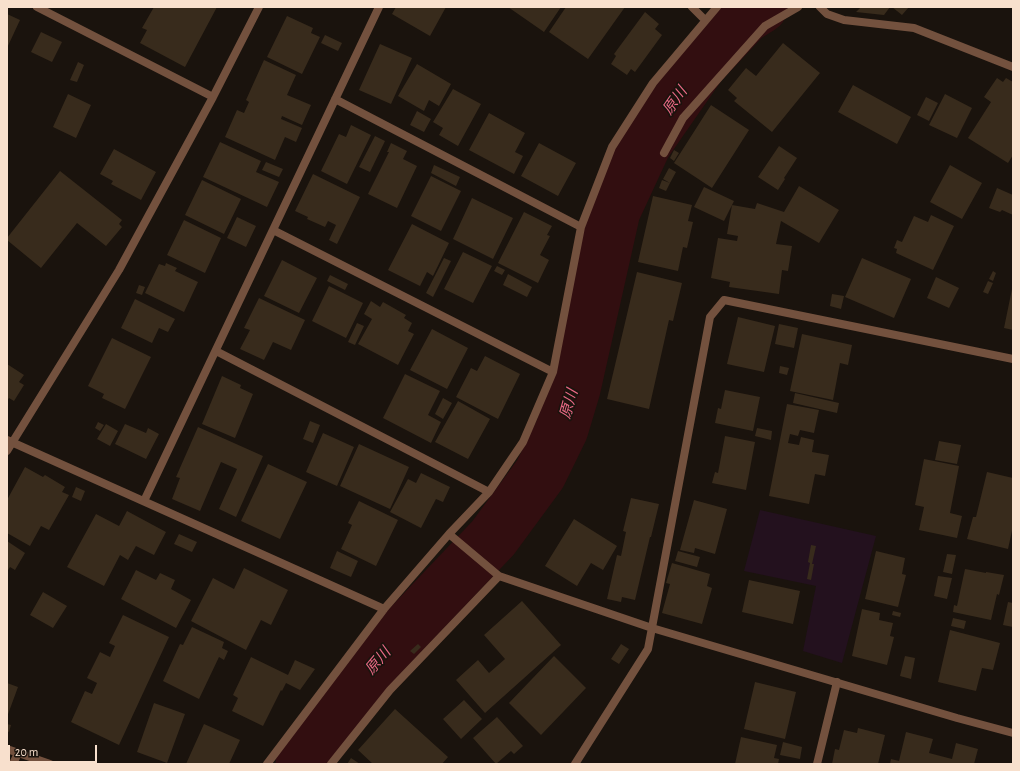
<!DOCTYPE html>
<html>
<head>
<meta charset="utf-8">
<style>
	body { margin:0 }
	#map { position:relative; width:1020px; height:771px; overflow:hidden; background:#1a130d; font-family:"Alegreya Sans",sans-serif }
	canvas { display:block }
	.frame { position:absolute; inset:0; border:8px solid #f8e0cd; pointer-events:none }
	.scale { position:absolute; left:8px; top:745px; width:89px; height:18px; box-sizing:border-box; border:2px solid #f8e0cd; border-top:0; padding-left:5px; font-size:12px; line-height:14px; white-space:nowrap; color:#f8e0cd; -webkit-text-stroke:3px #1a130d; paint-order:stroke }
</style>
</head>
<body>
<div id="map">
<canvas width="1020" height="771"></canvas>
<div class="frame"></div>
<div class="scale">20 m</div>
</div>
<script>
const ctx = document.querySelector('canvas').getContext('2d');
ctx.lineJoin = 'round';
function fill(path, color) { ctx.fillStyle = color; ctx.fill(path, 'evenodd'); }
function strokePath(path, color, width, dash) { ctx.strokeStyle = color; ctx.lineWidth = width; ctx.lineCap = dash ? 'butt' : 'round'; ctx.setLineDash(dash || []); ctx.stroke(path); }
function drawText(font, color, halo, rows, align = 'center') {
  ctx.font = font + ' "Alegreya Sans","Noto Sans JP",sans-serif'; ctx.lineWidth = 3.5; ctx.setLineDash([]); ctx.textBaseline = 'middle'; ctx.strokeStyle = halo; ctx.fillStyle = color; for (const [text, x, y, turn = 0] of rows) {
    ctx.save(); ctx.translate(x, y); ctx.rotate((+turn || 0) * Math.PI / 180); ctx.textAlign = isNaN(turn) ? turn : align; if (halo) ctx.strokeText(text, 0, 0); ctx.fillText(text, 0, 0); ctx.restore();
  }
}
fill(new Path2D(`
	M760,510L876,536L842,663L803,651L816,586L744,571Z`), '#23111e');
strokePath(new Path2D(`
	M302,764L375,662L493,538L540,474L562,429L574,389L614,211L645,144L700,65L745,17L761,7`), '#320e10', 53);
fill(new Path2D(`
	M154,7H217L185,67L140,43L147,30L142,28Z
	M396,7H446L430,36L392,14Z
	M508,7H561L544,32Z
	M566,7H625L588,59L549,32Z
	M861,7H890L884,15L856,12Z
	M892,7H909L902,15Z
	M645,12L659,24L655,29L662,35L635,72L631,69L627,75L611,64L616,56L614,54Z
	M7,14L20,20L7,48Z
	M287,16L313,28L311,33L320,37L302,74L267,57Z
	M41,32L62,42L52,62L31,52Z
	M325,35L342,43L338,51L321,43Z
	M783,43L820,73L772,132L734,101L737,98L728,90L746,68L756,76Z
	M380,44L412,58L391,104L359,90Z
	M264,60L296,75L287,95L311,105L302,125L282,116L281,119L302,128L296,142L285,137L275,160L225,137L237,110L244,113L249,102L246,100Z
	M78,62L84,65L77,82L70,80Z
	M417,64L451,84L439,106L429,100L424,111L398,96Z
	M997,78L1003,82L1006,78L1013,82V155L1008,163L968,138L991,102L984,97Z
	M853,85L911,117L897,144L838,112Z
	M453,89L481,104L458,146L439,135L443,128L433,122Z
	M68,94L91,105L76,138L53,127Z
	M945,94L972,108L957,138L929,125Z
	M926,97L938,103L929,121L917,115Z
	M711,105L749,130L712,188L674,163Z
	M417,111L431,119L424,132L410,125Z
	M489,113L525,133L515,152L523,156L514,174L469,150Z
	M351,125L371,135L347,184L321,171L339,134L346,137Z
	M375,136L385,141L370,172L359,167Z
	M220,142L261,161L256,172L279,182L267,207L203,177Z
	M391,143L407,151L403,159L417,166L397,208L368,194L389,152H387Z
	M539,143L576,163L558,196L521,176Z
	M779,146L797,158L784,178L785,179L778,190L758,177Z
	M114,149L156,172L141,200L111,184L113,181L100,174Z
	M674,150L679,153L674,161L670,158Z
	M266,162L283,169L279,177L262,170Z
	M434,165L460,177L456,186L431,173Z
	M950,165L982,183L962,219L930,202Z
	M669,168L676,172L670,183L663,179Z
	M60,171L122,220L119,224L122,227L106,246L77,223L41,268L7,240V238Z
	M313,174L360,197L337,244L329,240L336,225L328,221L325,227L307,219L308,217L295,211Z
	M431,176L461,191L441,231L411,216Z
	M202,180L241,199L224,234L185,215Z
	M662,180L670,183L666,191L659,188Z
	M799,186L839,210L819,243L781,221L776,244L792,246L788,271L782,270L779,294L729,287L730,282L711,278L718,238L737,241L738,236L727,234L732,205L755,209L757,203L784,212Z
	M704,187L734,201L724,221L694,207Z
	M997,188L1013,195V215L1002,210L1000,212L989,208Z
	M653,196L692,205L688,221L693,222L687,248L683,247L678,271L638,262Z
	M472,198L513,218L493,259L453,239Z
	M524,212L552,226L547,235L550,236L540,255L549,260L538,283L498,263Z
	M931,215L954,226L933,270L896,253L897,249L894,248L897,240L902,242L914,216L928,222Z
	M237,217L256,226L246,247L227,238Z
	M184,220L221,238L205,273L167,255Z
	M412,224L449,243L433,276L427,272L420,286L388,270Z
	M463,252L492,266L473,303L444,289Z
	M444,258L451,261L433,297L426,293Z
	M862,258L911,279L894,318L845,297Z
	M282,260L317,278L299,313L264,296Z
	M166,263L177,268L175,271L198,282L184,312L145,293L159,264L165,266Z
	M497,266L505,270L502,275L494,271Z
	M993,271L996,273L993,281L989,279Z
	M637,272L682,283L673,321L669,320L649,409L607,399Z
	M508,274L532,287L527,297L503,285Z
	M330,275L348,284L345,290L327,281Z
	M936,277L959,288L949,308L927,298Z
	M988,281L993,283L988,294L983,292Z
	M139,285L145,287L142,295L136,293Z
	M329,286L363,303L346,338L312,321Z
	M1012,289H1013V330L1004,328Z
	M832,294L844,296L841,309L830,306Z
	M259,298L305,320L291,350L273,342L264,360L240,349L250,330L244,328Z
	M135,299L175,319L168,332L159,328L152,343L121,328Z
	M371,301L380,307L383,302L406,315L404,318L412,323L408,331L414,334L398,365L358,344L372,319L364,314Z
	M738,317L775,326L764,372L727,364Z
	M357,323L364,326L355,345L348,342Z
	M779,324L798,328L794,348L775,344Z
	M432,329L468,348L447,389L410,370Z
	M802,334L852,345L848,365L840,363L833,400L790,391Z
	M112,338L151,357L125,409L102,398L104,394L88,386Z
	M485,356L520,374L498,419L456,397L471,368L477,371Z
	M7,364L24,375L19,382L24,385L14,401L9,398L7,401Z
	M780,366L789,368L787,375L779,373Z
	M405,374L440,391L428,415L441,422L431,443L383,418Z
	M222,376L241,385L240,388L253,394L235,438L202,424Z
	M725,390L760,397L753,431L715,423L718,408L721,409Z
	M795,393L839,403L837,413L793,403Z
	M443,398L452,403L443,419L435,414Z
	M458,401L490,419L468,459L435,442Z
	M787,404L819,410L814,433L800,430L798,436L790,434L788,443L799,445L801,437L814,440L812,452L829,455L825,476L815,474L809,504L769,496Z
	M310,421L320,425L313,443L303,439Z
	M98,422L104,425L100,431L95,428Z
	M106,424L118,431L110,446L97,439Z
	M125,424L146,433L148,428L159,434L146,459L115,444Z
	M198,427L263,456L236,517L219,509L237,469L221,462L200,511L172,499L180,478L176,477Z
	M757,428L772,431L771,440L755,436Z
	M323,433L354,447L337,486L306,472Z
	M725,436L755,442L746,490L712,483L715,472L718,473Z
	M939,441L961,445L957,464L935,460Z
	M359,444L409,467L390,509L340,486Z
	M924,459L959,466L950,513L962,516L957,538L919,530L924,507L915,505Z
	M268,464L307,482L280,539L241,521Z
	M25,467L43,477L45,475L65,487L62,492L69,495L49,530L41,526L30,546L7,533V500Z
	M987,472L1013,478V526L1008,549L967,539L973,517H976Z
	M421,473L450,487L443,502L436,499L421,528L390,512L408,479L416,483Z
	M76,487L85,491L81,501L72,497Z
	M631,498L659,504L651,537H650L635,600L622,597L621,602L607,599L617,555L621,556L626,532L623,531Z
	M694,500L727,509L715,554L695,548L694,553L680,550Z
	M359,501L398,520L376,566L341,549L352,525L348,523Z
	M127,511L166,532L154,555L136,546L128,560L120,555L104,586L67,567L96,514L119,526Z
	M574,519L617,546L603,570L591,563L577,586L545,566Z
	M179,534L197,542L192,552L174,544Z
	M7,541L25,553L15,570L10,567L7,572Z
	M811,545L816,546L812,564H814L811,580L807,579L810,563L808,562Z
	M337,551L358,561L351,577L330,568Z
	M678,551L700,557L697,567L675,561Z
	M876,551L905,558L902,574L906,575L898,607L865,599Z
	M947,554L956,555L952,574L943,572Z
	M672,563L710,574L707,586L712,588L702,624L662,613L670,584L666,583Z
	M244,568L288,590L271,625L261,620L246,650L191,621L213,578L234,589Z
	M965,569L986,573V572L1004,575L999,595L997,594L991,620L953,612L954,605L957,606Z
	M136,570L156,580L160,573L175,580L171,589L191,600L176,628L121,599Z
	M938,576L952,578L947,599L934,596Z
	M749,580L800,591L793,624L742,612Z
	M43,592L67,606L53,628L30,615Z
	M522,601L561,645L485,713L456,680L478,660L489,673L505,659L484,635Z
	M1008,602L1013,603V627L1003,625Z
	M862,609L880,613L879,620L893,623L890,636L894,637L887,665L852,656Z
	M893,611L901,613L900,617L892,615Z
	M123,615L169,637L119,745L71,722L85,691L92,694L97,683L87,678L100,652L110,657L115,646L109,643Z
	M953,618L966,621L964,629L951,626Z
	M192,627L224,642L222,648L228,651L224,660L219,657L199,699L163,681L180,644L183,645Z
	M950,630L1000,643L993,670L982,668L976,691L938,682Z
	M418,644L421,647L414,654L410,651Z
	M621,644L629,649L619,664L611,659Z
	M554,656L586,688L541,735L509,703Z
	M905,656L915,658L911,679L900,676Z
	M251,657L288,675L295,660L315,669L300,690L286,683L282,691L281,690L263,726L232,711L238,698L233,695Z
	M755,682L796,692L785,739L744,729Z
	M7,683L18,687L7,717Z
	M464,700L482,719L461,739L443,719Z
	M154,703L185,714L167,763L137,752Z
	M395,709L448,757L442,764H405L404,763L403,764H373L358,750Z
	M497,717L523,746L514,754L511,751L496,764L473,738Z
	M7,724L11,725L9,732L7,731Z
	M204,724L240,740L229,764H186Z
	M858,728L885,735L878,764H832L835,749L839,750L844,730L857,733Z
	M906,732L933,739L929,753L952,759L956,743L978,749L974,764H890L891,759L899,761Z
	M741,737L777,745L774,758L779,759L778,764H735Z
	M783,742L802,747L800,759L780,755Z
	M351,758L360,764H347Z`), '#382b1c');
strokePath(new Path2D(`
	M820,7L827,14L844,20L914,28L1013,67
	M664,153L683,118L765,26L798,7`), '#73513e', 8);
strokePath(new Path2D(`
	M37,7L213,97
	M692,7L705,20
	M335,99L581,227
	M273,230L553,372
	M216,351L489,492
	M7,440L384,609
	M7,451L119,270L213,97L259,7
	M144,501L379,7
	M449,534L499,576L652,628L957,718L1013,733
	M7,749L50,764
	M13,764L18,753
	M267,764L384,609L449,534L489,492L523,442L553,372L581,227L612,147L653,83L717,7
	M331,764L390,690L499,576
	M575,764L648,649L710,317L724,300L1013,359
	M817,764L837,682`), '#73513e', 8);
drawText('italic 15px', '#ea6986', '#1a130d', [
	["原川",675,101,-55],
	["原川",569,404,-74],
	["原川",378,661,-50]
]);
</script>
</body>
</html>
